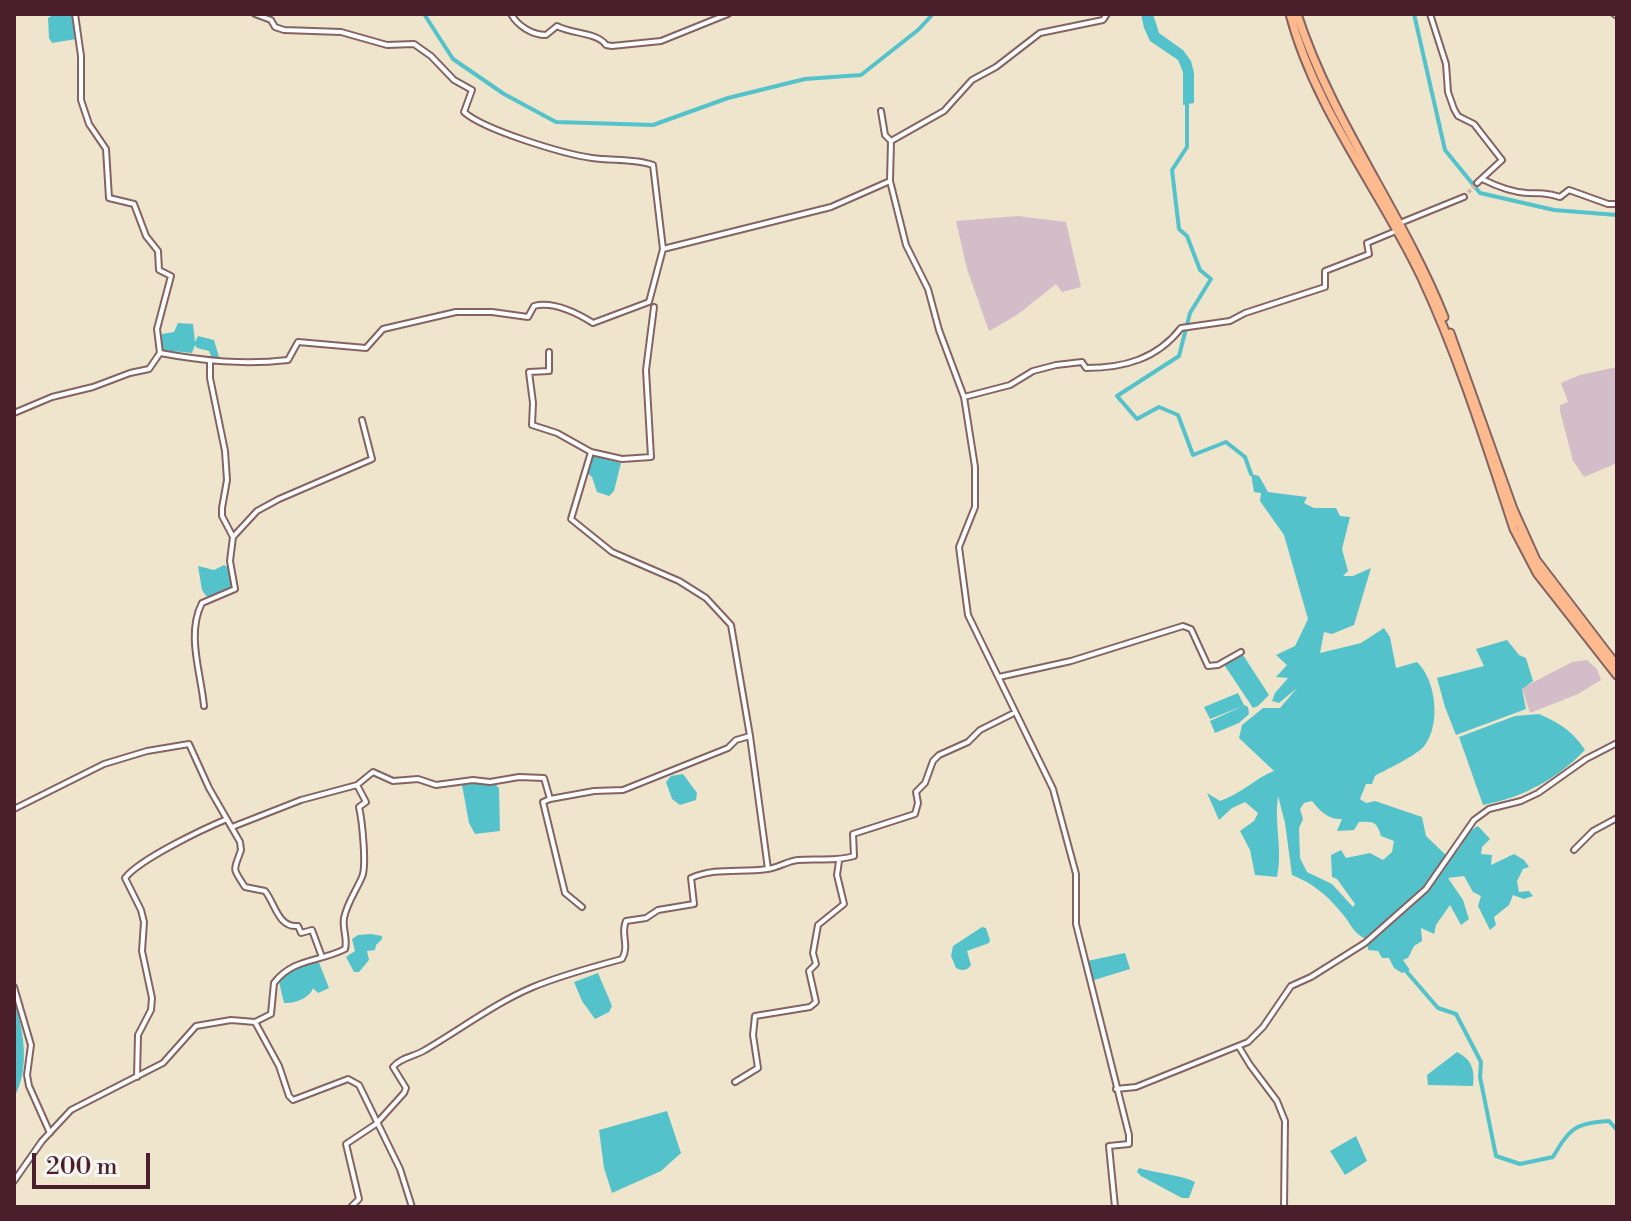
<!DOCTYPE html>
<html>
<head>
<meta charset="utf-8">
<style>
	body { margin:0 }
	#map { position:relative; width:1631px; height:1221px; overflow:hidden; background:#efe5cc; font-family:"Libre Bodoni",serif }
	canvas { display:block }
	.frame { position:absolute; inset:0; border:16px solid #4a1f2b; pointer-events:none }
	.scale { position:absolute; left:32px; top:1153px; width:118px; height:36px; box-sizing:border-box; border:4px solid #4a1f2b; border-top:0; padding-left:10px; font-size:24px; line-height:28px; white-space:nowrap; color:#4a1f2b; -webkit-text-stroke:6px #f6f6f2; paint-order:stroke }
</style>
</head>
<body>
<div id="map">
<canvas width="1631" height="1221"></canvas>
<div class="frame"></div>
<div class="scale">200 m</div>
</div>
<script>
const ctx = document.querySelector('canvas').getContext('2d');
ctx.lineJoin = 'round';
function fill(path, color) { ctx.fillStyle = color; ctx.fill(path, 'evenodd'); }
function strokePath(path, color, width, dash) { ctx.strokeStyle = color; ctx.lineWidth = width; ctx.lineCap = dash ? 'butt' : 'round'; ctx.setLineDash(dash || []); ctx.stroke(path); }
fill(new Path2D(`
	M1018,216L1066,222L1081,287L1062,292L1056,284L1017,315L989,331L967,269L956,221Z
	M1617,367V463L1584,477L1573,461L1560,411V405L1568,402L1561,383L1580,375Z
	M1587,660L1597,669L1601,680L1578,694L1530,713L1522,688L1572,662Z`), '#d2bdc8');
fill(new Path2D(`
	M54,14H74L76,39L52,43L49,38L48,18Z
	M1141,14H1153L1159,33L1183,50L1191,61L1194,73V103L1183,105V72L1178,60L1150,41L1144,28Z
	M178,323L193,324L195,342L198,336L214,340L220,360H213L209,351L197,348L195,345L192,353L162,350V334L174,332Z
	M591,455L621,463L614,491L609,496L597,492L592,477L586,472Z
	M1251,474L1259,476L1268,492L1307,497L1304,503L1314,508H1336L1340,516L1350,517L1342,549L1348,571L1343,576H1353L1371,568L1354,625L1332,634L1324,632L1320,653L1361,643L1384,628L1390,637L1396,668L1417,662C1436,680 1441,723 1425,745C1418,755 1387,769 1375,776L1372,784H1366L1360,799L1366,803L1375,801L1422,817L1426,836L1448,857C1463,853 1463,832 1478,826L1490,839L1482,847L1481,854L1492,855L1491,865L1514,854L1524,860L1529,867L1523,869L1517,881L1519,892L1529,891L1533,896L1524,899L1513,895L1509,905L1494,917L1496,925L1490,930L1478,906L1481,896L1473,892L1464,876L1448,878L1463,900L1469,919L1461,925L1450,905L1436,925L1434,934L1421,928L1422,941L1414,946L1408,958L1403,960L1410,970L1402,973L1394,968L1389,958H1382L1378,951L1368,950L1367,939C1353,935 1350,921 1340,911C1326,894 1312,883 1292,875L1285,823L1278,796C1274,824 1283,851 1277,877L1255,875L1250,850L1240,831L1254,821L1258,813L1245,802L1232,808L1219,820L1207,793L1220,801C1241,794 1254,779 1274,771L1239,738L1242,725L1263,708H1280L1297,688L1279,703L1272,701L1275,693L1288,678L1276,677L1287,665L1276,655L1295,646L1308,619L1284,535L1260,501L1261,493L1254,492ZM1312,801C1320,811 1328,820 1342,819L1337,831L1354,830L1359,822C1374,821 1377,822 1381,836L1394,841L1392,852L1383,860L1370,853L1346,858L1341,850L1331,855L1332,877L1337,879L1355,904L1353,907L1332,884L1307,872L1300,858L1299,828L1303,819L1300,809L1304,803Z
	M224,565L229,568L233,588L212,597L206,596L202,590L198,566L214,570Z
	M1507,640L1519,655L1526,658L1533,681L1522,689L1526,709L1456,735L1445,707L1437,678L1484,666L1476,649Z
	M1243,655L1269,695L1258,706L1253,708L1223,663Z
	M1238,693L1244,705L1248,707L1249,714L1239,723L1215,733L1210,721L1243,706L1210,719L1204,707Z
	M1539,714C1559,723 1573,731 1585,750C1557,779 1522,798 1483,805L1459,737L1515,716Z
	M683,774L697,793L696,800L680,805L672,799L666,782L671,776Z
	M493,782L499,788L500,831L475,834L469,823L462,785Z
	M982,927L986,928L990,940L989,943L967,951L971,965C967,971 962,971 956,968L951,956L953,946Z
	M371,934L382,936V939L376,945L375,950L367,951L369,960L359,972H354L346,957L355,951L352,939L358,935Z
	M1125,953L1130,969L1091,981L1087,961Z
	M318,960L329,988L318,993L313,988C310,998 294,1004 284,1003L279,982C288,967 303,963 318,960Z
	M598,973L612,1006L609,1012L595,1019L582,1001L574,982Z
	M14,997C23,1031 31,1066 14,1098Z
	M1457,1052C1472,1060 1475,1069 1473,1086L1428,1085L1427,1075Z
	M667,1111L681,1153L661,1171L612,1193L604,1168L599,1130Z
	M1356,1136L1367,1161L1345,1175L1330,1151Z
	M1139,1168C1155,1173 1181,1175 1195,1182L1189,1198H1182L1141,1176L1137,1172Z`), '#54c2ca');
strokePath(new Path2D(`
	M424,14L453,59L504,94L556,122L653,125L728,98L805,79L861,75L918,30L933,14
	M1414,14L1445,150L1480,193L1554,210L1617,215
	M1187,101V147L1172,170L1179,229L1187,236L1200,270L1211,279L1190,313L1179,356L1117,396L1137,419L1159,407L1178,415L1193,455L1226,442L1245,457L1251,474
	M1406,971L1438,1008L1456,1014L1481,1062L1480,1077L1496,1156L1520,1164L1553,1157C1570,1128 1575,1123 1609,1121L1617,1130`), '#54c2ca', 4);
strokePath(new Path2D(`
	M1464,197L1477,183`), '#cebdac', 4, [4, 2]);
const minor = new Path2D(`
	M75,14L81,56V100L89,124L106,149L109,198L134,204L146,236L158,251L159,270L171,276L157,329L160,353
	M255,14L271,20L275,27L284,30L341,32L387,45L414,44L431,56L454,80L472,90L464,112C484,130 564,154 592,158C612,161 634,158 653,165L663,249
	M511,14C518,26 532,35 546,35L557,26C571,34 597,32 606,45L612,46L661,41L728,14
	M1430,14L1446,64L1448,92L1454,109L1458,116L1474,124L1502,160L1477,183
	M1614,14L1617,16
	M881,111L885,135L891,141
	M1482,179C1496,186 1511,192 1527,193C1539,193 1548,193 1560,197L1569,190L1608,204H1617
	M1400,223L1464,197
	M654,307L646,370L651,457L622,459L591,452L571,519L612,552L679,581L706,598L731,625L750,736
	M549,352V371L529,372L533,403L532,425L557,433L591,452
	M964,397L939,330L928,289L906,245L890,181L891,141L944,111L972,80L996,67L1040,33L1103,20L1107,14
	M14,413L52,397L93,387L130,373L149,369L160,353C204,361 244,365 288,360L298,342L366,348L383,329L456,312H492L528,317L534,306C553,301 577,313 593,323L649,302L663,249L831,207L890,181
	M233,537L257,511L279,499L372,459L362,420
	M999,677L1071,661L1183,626L1191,629L1208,666L1218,665L1241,652
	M204,706C201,673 186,634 202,603L235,589L230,561L233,537L222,516V508L227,480L225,451L210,378V362
	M550,799L543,802L565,893L582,907
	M14,809L104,764L147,751L189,744L209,788L240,842L241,850C234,871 231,866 245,887L265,891C275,903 278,928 298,926L301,933L312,930L322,957
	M232,827L301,800L357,785L373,772L393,781L418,779L436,785L473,780L490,782L519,777L544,778L550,799L594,791L623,790L728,748L736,740L750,736L768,869
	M1574,850L1593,831L1617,818
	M14,987L31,1045L27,1075L29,1086L50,1133
	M255,1022L279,1066L289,1096L293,1100L348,1079L359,1085L400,1169L412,1207
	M1239,1047L1250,1065L1277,1101L1285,1121L1284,1207
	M137,1077L138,1035L151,1010L152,998L142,951L144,922L141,910L125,878C140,859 203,829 227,819
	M735,1082L758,1068L753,1035L755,1016L810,1007L816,1002L809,971L816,964L813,953L818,925L844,904L837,875L839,861
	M1116,1089L1136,1087L1248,1042L1263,1027L1291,986L1311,977L1365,943L1426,889L1474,820L1489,809L1521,801L1538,793L1586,759L1617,743
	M14,1181L42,1141L71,1110L163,1063L196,1026L231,1020L255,1022L271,1014L274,983C293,958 320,962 345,949C348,939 342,928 344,918C347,903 356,891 362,877C367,866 362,820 359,807L366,802L357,785
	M351,1207L359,1199L346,1144L376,1124L404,1093L406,1088L393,1067C401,1057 414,1057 425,1050C461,1029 495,1003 533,987C562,975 592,967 622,959C630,946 620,933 626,921L646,918L658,910L694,904L691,878C716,867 741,873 767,869C778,868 787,861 798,860C818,858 835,862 854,856L853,834L915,814L918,803L916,792L925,783L933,761L939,755L968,742L980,730L1012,714
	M1115,1207L1109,1146L1129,1144V1135L1076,924V874L1053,789L968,615L959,547L975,507V467L964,397L1010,385L1033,371L1056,365L1082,362L1086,368C1124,368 1157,359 1181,328L1230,321L1245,313L1325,287V271L1369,254L1367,243L1396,231`);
const highway = new Path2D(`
	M1290,14C1315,109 1379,188 1421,276C1459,357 1486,444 1514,529L1537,573L1617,675
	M1297,14C1332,122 1402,212 1444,317
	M1450,333L1513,509L1536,560L1617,666`);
strokePath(minor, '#846463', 8);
strokePath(highway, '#846463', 11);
strokePath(minor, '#fff', 4);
strokePath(highway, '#fcba8e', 7);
</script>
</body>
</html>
